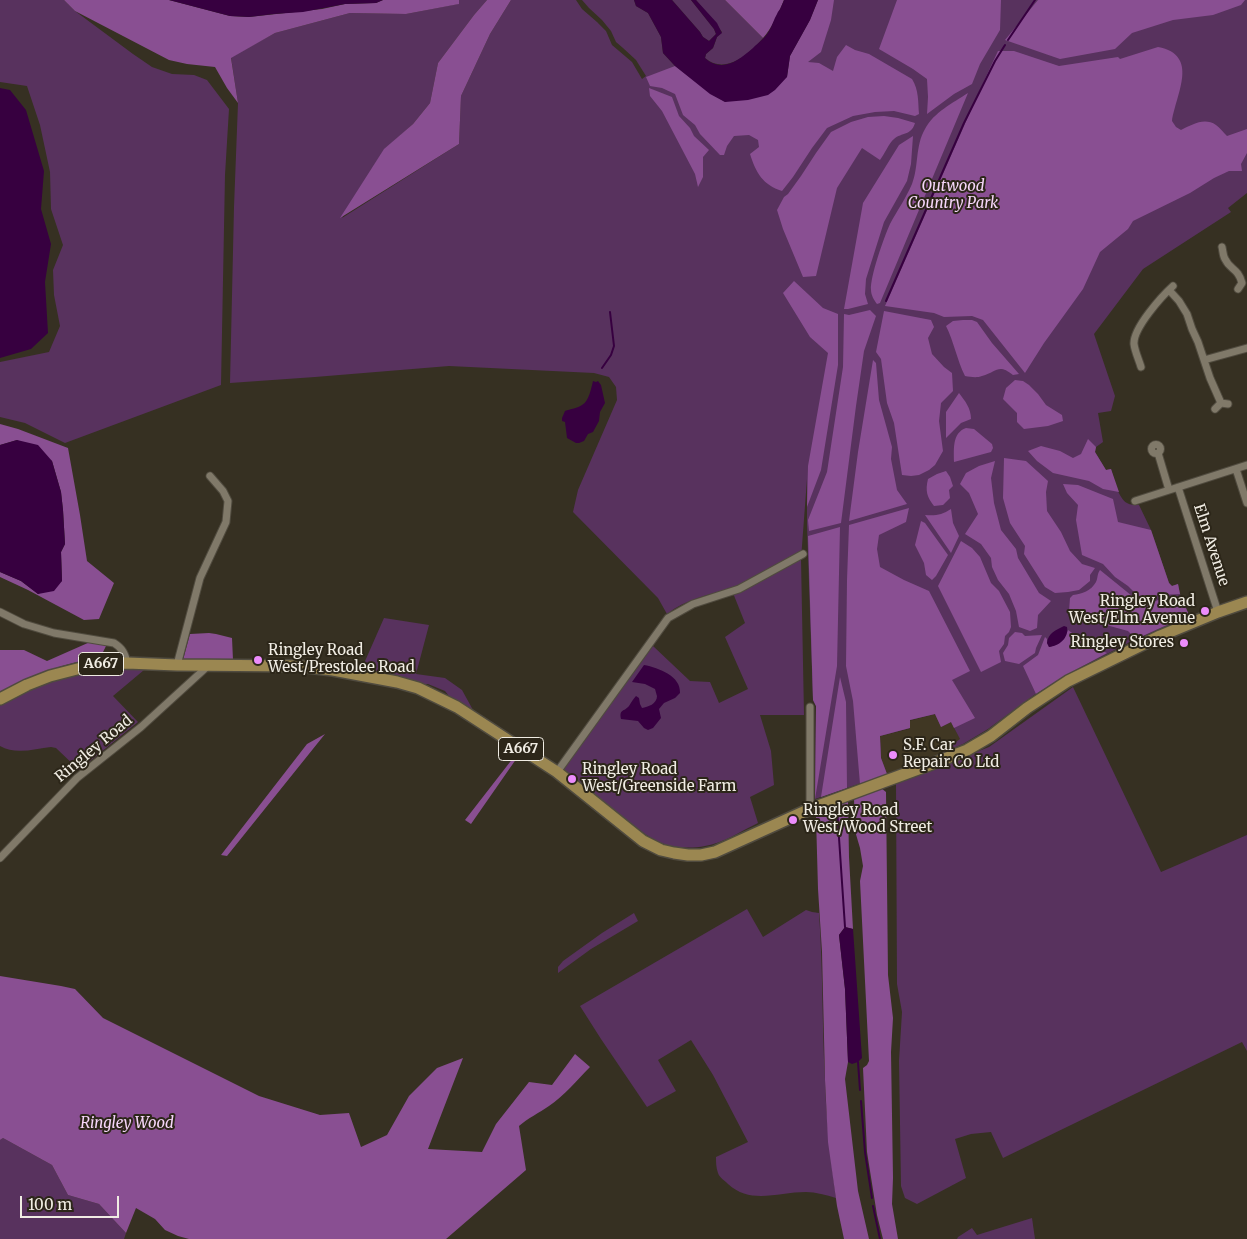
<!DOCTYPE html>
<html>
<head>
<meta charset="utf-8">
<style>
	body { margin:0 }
	#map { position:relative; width:1247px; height:1239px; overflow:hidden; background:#363022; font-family:Merriweather,serif }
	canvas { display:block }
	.scale { position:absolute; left:20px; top:1196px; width:99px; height:22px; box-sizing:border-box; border:2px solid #f0ece3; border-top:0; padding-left:6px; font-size:15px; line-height:18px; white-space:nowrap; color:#f0ece3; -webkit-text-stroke:4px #2c2619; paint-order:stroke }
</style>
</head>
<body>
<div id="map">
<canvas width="1247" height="1239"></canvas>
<div class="scale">100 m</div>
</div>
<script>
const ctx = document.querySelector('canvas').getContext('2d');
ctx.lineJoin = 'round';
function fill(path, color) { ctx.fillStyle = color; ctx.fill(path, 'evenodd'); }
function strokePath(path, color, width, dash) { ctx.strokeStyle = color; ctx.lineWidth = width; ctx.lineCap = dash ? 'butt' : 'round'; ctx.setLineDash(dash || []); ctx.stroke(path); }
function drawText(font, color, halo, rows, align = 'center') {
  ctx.font = font + ' Merriweather,serif'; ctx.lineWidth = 4; ctx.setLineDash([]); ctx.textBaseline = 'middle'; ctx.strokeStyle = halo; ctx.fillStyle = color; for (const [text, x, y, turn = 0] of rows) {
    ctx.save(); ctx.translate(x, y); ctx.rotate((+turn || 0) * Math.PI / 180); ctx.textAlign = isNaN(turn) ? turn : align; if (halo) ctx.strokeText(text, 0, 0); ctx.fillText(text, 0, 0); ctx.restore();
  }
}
fill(new Path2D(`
	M935,714L951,722L963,744L887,774L881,758L880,736L910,729V721Z`), '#403723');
fill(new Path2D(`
	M0,0H64L75,11L133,54L152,67L172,74L194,75L207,80L229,109L225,175L221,385L65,443L25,423L0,417V362L49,352L60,326L54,295L53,270L63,245L51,209L50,172L40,125L27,86L0,82Z
	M459,0H487L474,15L438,63L430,103L413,124L384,150L342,218L459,144L461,96L490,34L511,0H576L582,9L597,22L606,31L612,45L632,62L642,79L646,76L636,60L623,48L616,42L611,31L602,20L589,8L582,0H634L636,6L648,13L661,37L663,53L675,66L787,77L790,56L810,20L818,0H1247V193L1228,208L1231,212L1143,269L1094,334L1115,396L1111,411L1098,413L1103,442L1096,447L1095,452L1106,470L1111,469C1114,478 1118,498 1127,503C1130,505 1135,505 1139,505L1151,530L1169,583L1172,586L1178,584L1180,594L1190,617L1136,639L1068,674L1034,695L988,729L963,744L941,753L960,739L951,722L941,727L935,714L910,720V728L880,736L881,758L887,774L815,799L816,706L813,700L807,525V479L801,559L804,715H760L771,751L774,785L750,797L758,823C741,831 724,843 705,846C695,848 682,848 671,846C656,843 644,833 631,824C607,807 585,788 562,770L653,646L690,681L710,682L719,703L748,689L725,637L745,623L731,588C709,595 686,599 667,614L658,598L573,512L578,490L617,400L616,387L609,377L594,373L449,366L315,377L230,383L234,207L238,103L231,57L275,33L350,13L406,14L458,4Z
	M672,0H691L714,29L716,34L709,41L703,37L700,32Z
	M696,0H725L763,38C749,55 725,75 705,58L706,54L713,48L717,37L722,32Z
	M384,618L429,625L416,674L445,678L462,690L473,710L449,696L445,691L428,684H422L402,677L362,668Z
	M117,668L144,670L113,696L138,722L79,770L56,748L51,747C35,749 15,755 0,746V705C28,690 59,676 90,671C99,669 108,669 117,668Z
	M1073,687L1161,872L1247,835V1051L1242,1042L1003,1158L991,1132L971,1134L955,1139L966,1178L917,1204L905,1198L901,1186L899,1061L902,1012L897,984L896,784L989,747Z
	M747,909L763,937L806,910L812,912L819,913C823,969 822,1024 825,1080C826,1120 831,1159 836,1198C826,1195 816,1192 806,1192C778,1192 751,1205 728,1184C725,1181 719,1177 718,1173C716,1168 716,1162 716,1157L748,1142L713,1075L691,1040L658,1060L676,1091L647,1107L601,1039L580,1006Z
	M634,913L638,921L591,949L558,973V967L563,961L602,933Z
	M3,1138L52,1165L68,1195L99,1204L126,1233L124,1239H0V1140Z
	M1032,1218L1035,1239H957L958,1237L972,1228L977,1235Z`), '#58325e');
fill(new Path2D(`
	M64,0H169L230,16L249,17L322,9L345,4L376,3L383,0H459V4L406,14L350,13L275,33L231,58L238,103L227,88L215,67L187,64L169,60L75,11Z
	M487,0H511L490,34L461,96L459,144L340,218L384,149L413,124L430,103L438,63L474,15Z
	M725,0H784C779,12 772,28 763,38Z
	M818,0H834L831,20L821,52L808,62L819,63L833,71L837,57L846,45L855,50L869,54L912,79C919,90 918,102 919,114L915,116L894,111L875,112L853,116L827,128L812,148L793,177L782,191C763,185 756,173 750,154L759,147L758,140L749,135L734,136L727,146L724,155H720L700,134L695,125L683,115L675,94L662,88L650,86L646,77L675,66L710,93L725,102L787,77L790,56L810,20Z
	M897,0H1001L1000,30L980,64L972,84L954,94L927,114L928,97L927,79L913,69L879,49Z
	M1038,0H1245L1241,5L1213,15L1173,20L1132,33L1115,49L1060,59L1005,40Z
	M1158,47C1200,55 1176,94 1172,121L1176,127L1181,130C1192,125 1204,117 1216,125C1220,128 1224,133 1227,136L1247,129V153L1241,164L1242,171H1229L1214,178L1190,193L1133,221L1128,229L1100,252L1083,289L1044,343L1025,373L983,320L972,316L944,317L934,313L885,306L978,94L998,51H1014L1059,66L1118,57L1120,59Z
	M649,88L672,97L679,116L690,128L694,136L709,150L703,157V177L698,187L695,174L662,111L650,96Z
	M968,93L880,303L877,304C874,300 871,295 871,290C870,277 884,237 890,224C897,211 906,198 912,184C919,166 915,146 925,129C934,112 953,103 968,93Z
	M884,116L898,118L915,123C911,136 902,132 894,139C889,143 884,155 880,160L862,148L837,188L816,276L803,277L783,229L777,210L784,197L788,194L801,176L816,153L831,132L851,122L868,117Z
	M913,136L911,164L907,181L884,222L866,279L865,294L868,304L848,309H844L863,203L899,145Z
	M794,281L823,308L838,314V365L821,470L807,507L808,466L828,353L810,337L783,293Z
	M870,310L876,316L864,351L856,406L841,523L809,531L808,520L827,472L843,367L844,314L849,315Z
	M884,311L931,320L934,327L928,338L932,354L944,367L952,373L953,391L941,403L939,421L943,451L935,465L929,470L919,475L911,476L902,475L894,423L887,403L881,359L876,352Z
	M963,320H972L977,322L992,343L1019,374L1013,375C998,363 997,372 982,376C977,378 971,377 965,376C957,360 954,342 946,326L953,321Z
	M873,360L876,363L879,400L892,447L891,459L897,490L907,504L849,521L858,452Z
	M1015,380L1023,381L1029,385L1038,394L1046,405L1062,415L1063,421L1048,426L1024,429L1017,422V413L1003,399L1006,388Z
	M959,393C965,401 971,408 971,419L961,423L946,438V412Z
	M0,424L18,429L68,448L80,515L87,561L114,583L99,619L84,620L28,590L0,577V572L21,581L38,594L62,581L61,552L65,544L63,510L61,492L52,461L17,440L0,445Z
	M966,428L974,429L992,444L993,448L991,452L954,462C954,449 952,433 966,428Z
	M1088,439L1096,447L1095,452L1106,470L1111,469L1119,492L1103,489L1089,481L1053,473L1037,461L1028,451L1041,446L1060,451L1073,458L1081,454Z
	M1004,458L1026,461L1048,481L1046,492L1047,511L1061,532L1070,551L1082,564L1095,568L1090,575V581L1079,590L1068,592L1055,593L1045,587L1024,554L1025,546L1010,523L1003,498Z
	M995,461L991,478L994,503L1001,530L1016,549L1018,558L1039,593L1051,601L1038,615L1037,628L1030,631L1019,627L1016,611L1009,594L998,580L992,567L991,558L981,544L965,534L978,514L969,493L960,484L966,473L979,466Z
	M946,471L950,477L953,486L949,490L950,498L943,505L934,506C927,497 925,491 928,479L937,474Z
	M1063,484L1078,485L1113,499L1118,522L1151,530L1169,583L1172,586L1178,584L1180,594L1158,595L1147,599L1137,595L1128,586L1115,577L1103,564L1082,555L1076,520L1078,505L1067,493Z
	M909,508L906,522L879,535L877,549L880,567L904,580L929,591L970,671L952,680L975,718L954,728L951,722L941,727L935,714L910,720V728L880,736L881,758L887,774L860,784L853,701L846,666L847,580L849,525Z
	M951,509L953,523L959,536L951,553L925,515C935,516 942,515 951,509Z
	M921,521L925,523L948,555L936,576L932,580L926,575L924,563L915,545Z
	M840,527L837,666L815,799L816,706L813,700L808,536Z
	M961,541L972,548L980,557L991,583L999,591L1010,612L1011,627L1009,632L1005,636L1004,644L999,651L1001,662L981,672L938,586Z
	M1100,570L1137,600L1149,604L1158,600L1172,601L1182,599L1189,615L1136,639L1128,631L1088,620L1069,611L1070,598L1073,595C1082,594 1091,591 1096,582C1098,578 1097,574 1100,570Z
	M1068,630L1089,645L1107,653L1068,674L1036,694L1023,666L1038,655L1045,637L1047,639V643L1049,647C1056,646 1066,637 1068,630Z
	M1015,632L1022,633L1025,636L1042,635L1036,648L1035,653L1019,664L1005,661L1003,653L1008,645L1009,638Z
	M209,633L216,634L232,638L233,660H183L190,634Z
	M90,642L107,644L100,658C66,662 30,676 0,692V650H24L47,661Z
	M840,677L846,702L847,788L821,797Z
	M325,734L227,856L221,855L307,744Z
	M517,753L519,755L471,824L465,820Z
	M881,788L886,792L888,975L893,1018L891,1052L893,1178L892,1204L898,1239H883L877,1215L867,1152L863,1068L867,1065L869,1061L860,881L863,866L860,848L855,831L854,798Z
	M848,800L849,857L853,929L845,927L839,935L845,989L848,1062L845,1079L858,1191L869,1239H844L837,1206L828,1142L825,1080L822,952L818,889L816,817L821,810Z
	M0,976L61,986L75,989L103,1018L259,1096L320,1115L349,1113L361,1147L387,1135L409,1096L437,1068L463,1058L428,1149L482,1152L496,1124L529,1082L552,1085L575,1054L590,1067C577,1080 564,1096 549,1106C539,1113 528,1118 519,1126L526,1170L446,1239H189L178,1236L165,1230L155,1219L136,1208L126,1233L99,1204L68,1195L52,1165L3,1138L0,1140Z`), '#894f92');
fill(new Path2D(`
	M169,0H383L376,3L345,4L303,12L274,14L249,17L230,16Z
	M634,0H672L700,32L703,37L709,41L716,34L714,29L691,0H696L717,23L722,33L717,37L713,48L706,54L705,58C722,73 738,61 753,48C758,43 765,38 769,31C772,26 774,19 777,14C778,11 780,10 781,7C782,5 783,2 784,0H818L810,20L790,56L787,77L775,90L768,95L748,100L725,102L710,94L675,66L663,53L661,37L648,13L636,6Z
	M0,88L10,90L26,110L44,171L41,209L51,244L45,282L48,333L31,349L0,358Z
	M593,381L596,382L598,381L601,385L605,403L600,412L599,421L593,432L588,434L584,441L579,443H576L567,438L565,422L562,421V418L565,411C570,409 578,408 582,405C589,401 591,389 593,381Z
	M17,440L38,445L52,461L61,492L63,510L65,544L61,552L62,581L54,591L38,594L21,581L0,572V445Z
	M1064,626L1067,627C1069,638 1059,646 1049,647L1047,643C1048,633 1056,630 1064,626Z
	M644,665C659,668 681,676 680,693L675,698L664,703L659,709L661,718L653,728L648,730L644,728L638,721L621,719C619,709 624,712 629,706C631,703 633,699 636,696L639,698L640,704L642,708C648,707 657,704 657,696C657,696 655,689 655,689L645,684L632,682Z
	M845,927L853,929L862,1058L858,1062L852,1064L848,1062L845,989L839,935Z`), '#370040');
strokePath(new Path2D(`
	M1008,40L1035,0
	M886,301L964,123L995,61L1005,45
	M602,368L611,355L614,346L610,312
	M837,808L845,927
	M858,1062L860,1090
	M861,1101L865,1152L872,1198
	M873,1206L880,1239`), '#370040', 2);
const minor = new Path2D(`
	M1222,247C1223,251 1223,256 1225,259C1230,270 1238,268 1242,283L1238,289
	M1169,290L1179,301L1187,314L1192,329L1198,342L1210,378L1221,403
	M1204,360L1247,348
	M1141,367C1139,360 1135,352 1134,344C1133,328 1162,296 1173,286
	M1215,409L1221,403L1228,404
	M1151.5 449a4.5 4.5 0 1 1 9 0a4.5 4.5 0 1 1-9 0Z
	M1158,453L1169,490
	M1236,469L1247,503
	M1178,487L1218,612
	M1135,501L1247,465
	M0,612L24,624L54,633L114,643C122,648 125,653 127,663
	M177,665L200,578L226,522L228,501L223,491L210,476
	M810,707V809
	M557,772L668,618L693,604L739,589L803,554
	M0,858L77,778L141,727L209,665`);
const primary = new Path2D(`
	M0,699L27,685L50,676L81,668L104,664L127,663L177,665L298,666L333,670L397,682L418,688L457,707L557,772L643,841L661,850L674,853L688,855H701L715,852L810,809L929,765L967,750L991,736L1027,708L1068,681L1160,636L1218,612L1247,602`);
strokePath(minor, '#504b3f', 9);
strokePath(primary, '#504b3f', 14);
strokePath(minor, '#807969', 7);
strokePath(primary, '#9b8751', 11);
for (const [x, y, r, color] of [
	[1205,611,5,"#ec8cfb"],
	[1184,643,5,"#ec8cfb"],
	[258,660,5,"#ec8cfb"],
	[893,755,5,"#ec8cfb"],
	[572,779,5,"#ec8cfb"],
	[793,820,5,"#ec8cfb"]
]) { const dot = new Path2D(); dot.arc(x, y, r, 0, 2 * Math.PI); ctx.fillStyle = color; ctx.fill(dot); strokePath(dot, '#2c2619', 2); }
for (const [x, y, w] of [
	[101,664,45],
	[521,749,45]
]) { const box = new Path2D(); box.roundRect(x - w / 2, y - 11.5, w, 23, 4); ctx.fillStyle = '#2c2619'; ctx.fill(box); strokePath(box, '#f0ece3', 1); }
drawText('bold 14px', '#f0ece3', null, [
	["A667",101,664],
	["A667",521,749]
]);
drawText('italic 15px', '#f6d6fa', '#2c2619', [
	["Outwood",953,187],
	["Country Park",953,204],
	["Ringley Wood",127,1124]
]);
drawText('15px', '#f0ece3', '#2c2619', [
	["Elm Avenue",1211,545,72],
	["Ringley Road",94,749,-40]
]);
drawText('15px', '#f0ece3', '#2c2619', [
	["Ringley Road",1195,602,"right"],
	["West/Elm Avenue",1195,619,"right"],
	["Ringley Stores",1174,643,"right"],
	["Ringley Road",268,651],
	["West/Prestolee Road",268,668],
	["S.F. Car",903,746],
	["Repair Co Ltd",903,763],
	["Ringley Road",582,770],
	["West/Greenside Farm",582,787],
	["Ringley Road",803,811],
	["West/Wood Street",803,828]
], 'left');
</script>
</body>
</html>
